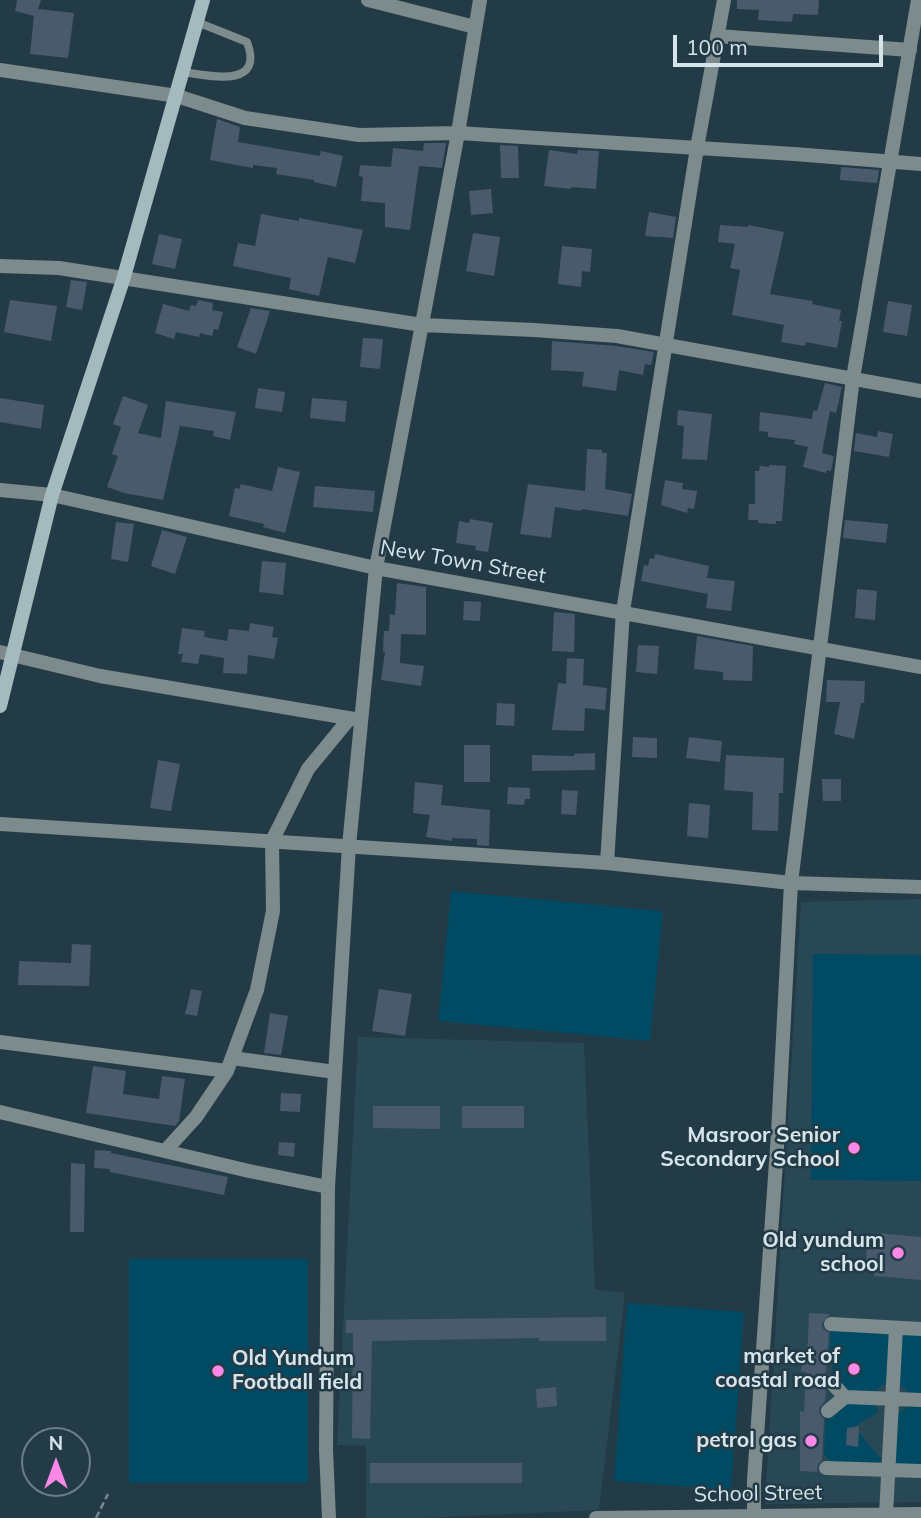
<!DOCTYPE html>
<html>
<head>
<meta charset="utf-8">
<style>
	body { margin:0 }
	#map { position:relative; width:921px; height:1518px; overflow:hidden; background:#233b46; font-family:Mulish,sans-serif }
	canvas { display:block }
	.north { position:absolute; left:21px; top:1427px; width:70px; height:70px; box-sizing:border-box; background:#233b46; border:2px solid #6b7f88; border-radius:50%; rotate:0deg; font-size:19px; font-weight:700; line-height:28px; text-align:center; color:#d6e4ec }
	.north::after { content:''; display:block; margin:auto; width:24px; height:32px; background:#fb87e6; clip-path:polygon(50% 0,100% 100%,50% 72%,0 100%) }
	.scale { position:absolute; left:673px; top:35px; width:210px; height:32px; box-sizing:border-box; border:4px solid #d6e4ec; border-top:0; padding-left:9px; font-size:21px; line-height:24px; white-space:nowrap; color:#d6e4ec; -webkit-text-stroke:5px #233b46; paint-order:stroke }
</style>
</head>
<body>
<div id="map">
<canvas width="921" height="1518"></canvas>
<div class="north">N</div>
<div class="scale">100 m</div>
</div>
<script>
const ctx = document.querySelector('canvas').getContext('2d');
ctx.lineJoin = 'round';
function fill(path, color) { ctx.fillStyle = color; ctx.fill(path, 'evenodd'); }
function strokePath(path, color, width, dash) { ctx.strokeStyle = color; ctx.lineWidth = width; ctx.lineCap = dash ? 'butt' : 'round'; ctx.setLineDash(dash || []); ctx.stroke(path); }
function drawText(font, color, halo, rows, align = 'center') {
  ctx.font = font + ' Mulish,sans-serif'; ctx.lineWidth = 5; ctx.setLineDash([]); ctx.textBaseline = 'middle'; ctx.strokeStyle = halo; ctx.fillStyle = color; for (const [text, x, y, turn = 0] of rows) {
    ctx.save(); ctx.translate(x, y); ctx.rotate((+turn || 0) * Math.PI / 180); ctx.textAlign = isNaN(turn) ? turn : align; if (halo) ctx.strokeText(text, 0, 0); ctx.fillText(text, 0, 0); ctx.restore();
  }
}
fill(new Path2D(`
	M921,899V1502L765,1504L801,902Z
	M358,1037L584,1043L595,1289L625,1293L599,1510L421,1518H366V1446L337,1445Z`), '#284856');
fill(new Path2D(`
	M451,891L663,911L650,1041L438,1021Z
	M813,954L921,955V1181L811,1180Z
	M129,1259H308V1483H129Z
	M627,1303L744,1312L731,1490L614,1481Z
	M831,1328L888,1332L890,1338L887,1383L879,1387L876,1393L848,1392L831,1377L834,1357L830,1355Z
	M902,1332L921,1333V1396H908L906,1390L898,1384Z
	M846,1401L875,1402L878,1412L854,1427L881,1459L878,1463H832L824,1454L826,1417Z
	M908,1405H921V1466L895,1464L896,1416Z`), '#004a63');
fill(new Path2D(`
	M17,0H41L38,9L74,13L68,58L30,54L34,16L15,11Z
	M737,0H819L818,15L793,14L792,22L758,20L759,10L737,9Z
	M217,119L240,127L238,142L320,156L321,151L343,156L336,187L314,182V180L276,174L277,168L253,165V168L210,160Z
	M424,143H446L442,168L419,166L410,230L385,227V203L361,201L363,177L359,176L360,165L391,167L393,148L423,151Z
	M500,145L518,146L519,178H501Z
	M549,150L577,154L578,150L599,151L596,189L571,187V189L544,186Z
	M841,167L879,170L877,183L840,180Z
	M491,189L493,213L471,215L469,191Z
	M649,212L676,217L673,238L645,236Z
	M261,214L299,221V218L363,230L355,263L328,257L319,296L289,289L291,278L233,266L238,243L255,246Z
	M720,225L748,227V225L784,232L770,294L813,301L812,304L841,310L839,321H842L837,348L806,342L805,346L781,342L784,325L732,315L740,270L730,268L735,244L718,242Z
	M473,233L500,237L494,276L466,271Z
	M159,234L182,239L175,269L152,264Z
	M562,246L592,249L590,272L582,271L581,287L558,284Z
	M71,280L87,282L82,310L66,307Z
	M10,300L57,306L51,341L4,332Z
	M198,300L213,303L212,310L223,312L218,330L214,329L212,336L200,333L199,337L176,332L174,339L155,333L163,304L189,311L191,305L196,306Z
	M888,301L912,305L907,336L883,332Z
	M251,308L270,311L256,354L237,347Z
	M363,338L383,339L380,369L360,367Z
	M552,341L616,346L654,352L651,365L645,364L643,375L619,370L616,391L582,386L584,372L551,370Z
	M825,383L842,387L836,413L830,411L822,453L834,456L831,471L827,470L826,473L803,467L808,447L794,444L795,440L768,437V432L759,431L760,412L812,419L813,410L817,411Z
	M258,388L285,392L282,412L255,408Z
	M123,396L148,405L138,433L161,438L166,401L236,412L230,440L213,436L214,431L180,426L163,500L124,493L107,487L118,456L112,454L121,427L113,424Z
	M0,398L44,405L41,429L0,422Z
	M312,398L347,401L345,422L310,418Z
	M678,410L712,414L707,460L682,459L684,426L677,425Z
	M878,431L893,434L889,457L854,451L856,433L877,437Z
	M587,449L602,450V453H607L605,489L632,494L628,516L582,509L581,511L555,507L551,538L520,534L528,484L585,491Z
	M769,465L786,466L782,521H776V524L758,523V520H748L749,504H755V471H759L760,466L769,467Z
	M278,467L300,472L285,533L263,527L264,524L229,516L235,488L239,489L241,484L272,491Z
	M665,480L683,483L682,489L697,491L694,509L688,508L687,513L661,505Z
	M315,486L375,491L373,512L313,507Z
	M470,519L493,523L488,552L475,550L476,546L456,543L459,521L469,523Z
	M845,520L888,524L886,543L843,538Z
	M116,522L134,524L128,562L111,559Z
	M162,530L187,537L175,574L151,566Z
	M655,554L709,566L707,578L735,581L731,611L706,608L708,594L641,581L644,565L648,566L650,558L654,559Z
	M262,561L286,563L283,595L259,592Z
	M397,583L426,587V635L401,634L400,663L424,666L421,686L381,680L385,652H383L384,631H389L390,614L395,615Z
	M857,589L877,591L875,620L855,618Z
	M464,601L481,602L480,621L463,620Z
	M554,612L575,614L574,652L552,651Z
	M250,623L274,627L272,637L278,638L274,659L248,655L247,674L223,673L224,658L200,654L198,664L181,662L183,654H178L182,628L205,631L204,637L227,641L229,629L249,631Z
	M697,636L753,646L752,681L723,680V672L694,669Z
	M638,645L659,646L657,674L636,672Z
	M567,658L584,659L583,685L607,688L605,710L585,708L584,731L552,730L558,683L566,684Z
	M827,680L865,681L864,703H861L854,739L834,734L840,702H826Z
	M497,703L515,704L514,726L496,725Z
	M633,737L657,738V758L632,757Z
	M689,737L722,741L720,762L686,758Z
	M464,745H490V782H464Z
	M595,753V770L532,771V755L574,756V754Z
	M726,755L784,758L783,793H779L778,831L752,830L753,792L724,790Z
	M158,760L180,764L171,811L150,808Z
	M822,779H841V801H823Z
	M415,782L443,785L441,805L490,810L489,846L477,845V839L452,838V841L426,837L430,815L413,813Z
	M508,787L530,788V799H525L524,805L507,804Z
	M562,790L578,791L576,815L561,814Z
	M689,803L710,805L708,838L687,836Z
	M72,944L91,945L89,986L18,985L19,961L71,963Z
	M191,989L202,991L197,1016L185,1014Z
	M379,989L412,994L405,1036L372,1031Z
	M270,1013L288,1016L281,1055L264,1053Z
	M93,1066L126,1071L123,1094L159,1099L162,1076L185,1079L179,1121L175,1126L86,1113Z
	M281,1093L301,1094L300,1112L280,1111Z
	M373,1106H440V1129L373,1128Z
	M462,1106H524V1128H462Z
	M279,1142L295,1143L294,1157L278,1155Z
	M95,1150L111,1151V1153L228,1177L224,1195L110,1172V1169L94,1168Z
	M71,1163L85,1164L84,1232H70Z
	M877,1233L921,1237V1280L874,1276L875,1263H866L867,1242L876,1243Z
	M809,1313L830,1314L822,1323L823,1329L829,1333L826,1372L821,1379L826,1390L825,1401L819,1408V1413L824,1420L822,1460L818,1464L817,1472L800,1471V1411L804,1412L806,1372H801L802,1358H807Z
	M606,1317V1341H539V1338L372,1341L370,1439L352,1438L353,1333H346V1320Z
	M556,1387L557,1406L537,1408L536,1389Z
	M859,1426L858,1447L846,1445L847,1428Z
	M370,1463H522V1483H370Z`), '#495a6c');
strokePath(new Path2D(`
	M96,1518L108,1494`), '#758892', 2.5, [7, 3.5]);
strokePath(new Path2D(`
	M183,72C209,76 265,89 247,42L197,22`), '#7d8b8d', 8);
strokePath(new Path2D(`
	M368,0L475,27
	M717,36L910,50
	M0,70L177,96L245,118L359,135L458,133L794,154L921,164
	M0,266L59,268L422,325L534,330L617,336L921,391
	M0,490L52,495L376,568L921,667
	M0,652L100,676L354,719
	M0,824L607,863L791,883L921,887
	M607,863L623,611L697,148L724,0
	M0,1042L227,1071
	M232,1058L335,1072
	M0,1112L249,1171L328,1187L326,1450L329,1518
	M165,1151L196,1117L227,1071L257,990L273,911L272,841L308,769L349,719
	M328,1187L349,846L376,568L458,133L480,0
	M831,1324L921,1329
	M830,1381L845,1397L921,1400
	M828,1411L845,1397
	M826,1468L921,1471
	M886,1514L896,1328
	M596,1518L921,1514
	M754,1518V1480L778,1133L791,883L853,378L918,0`), '#7d8b8d', 14);
strokePath(new Path2D(`
	M0,706L52,495L123,280L203,0`), '#a4babe', 14);
for (const [x, y, r, color] of [
	[854,1148,7,"#fb87e6"],
	[898,1253,7,"#fb87e6"],
	[854,1369,7,"#fb87e6"],
	[218,1371,7,"#fb87e6"],
	[811,1441,7,"#fb87e6"]
]) { const dot = new Path2D(); dot.arc(x, y, r, 0, 2 * Math.PI); ctx.fillStyle = color; ctx.fill(dot); strokePath(dot, '#233b46', 2.5); }
drawText('21px', '#d6e4ec', '#233b46', [
	["New Town Street",463,562,10],
	["School Street",758,1494,-1]
]);
drawText('bold 21px', '#d6e4ec', '#233b46', [
	["Masroor Senior",840,1136],
	["Secondary School",840,1160],
	["Old yundum",884,1241],
	["school",884,1265],
	["market of",840,1357],
	["coastal road",840,1381],
	["Old Yundum",232,1359,"left"],
	["Football field",232,1383,"left"],
	["petrol gas",797,1441]
], 'right');
</script>
</body>
</html>
